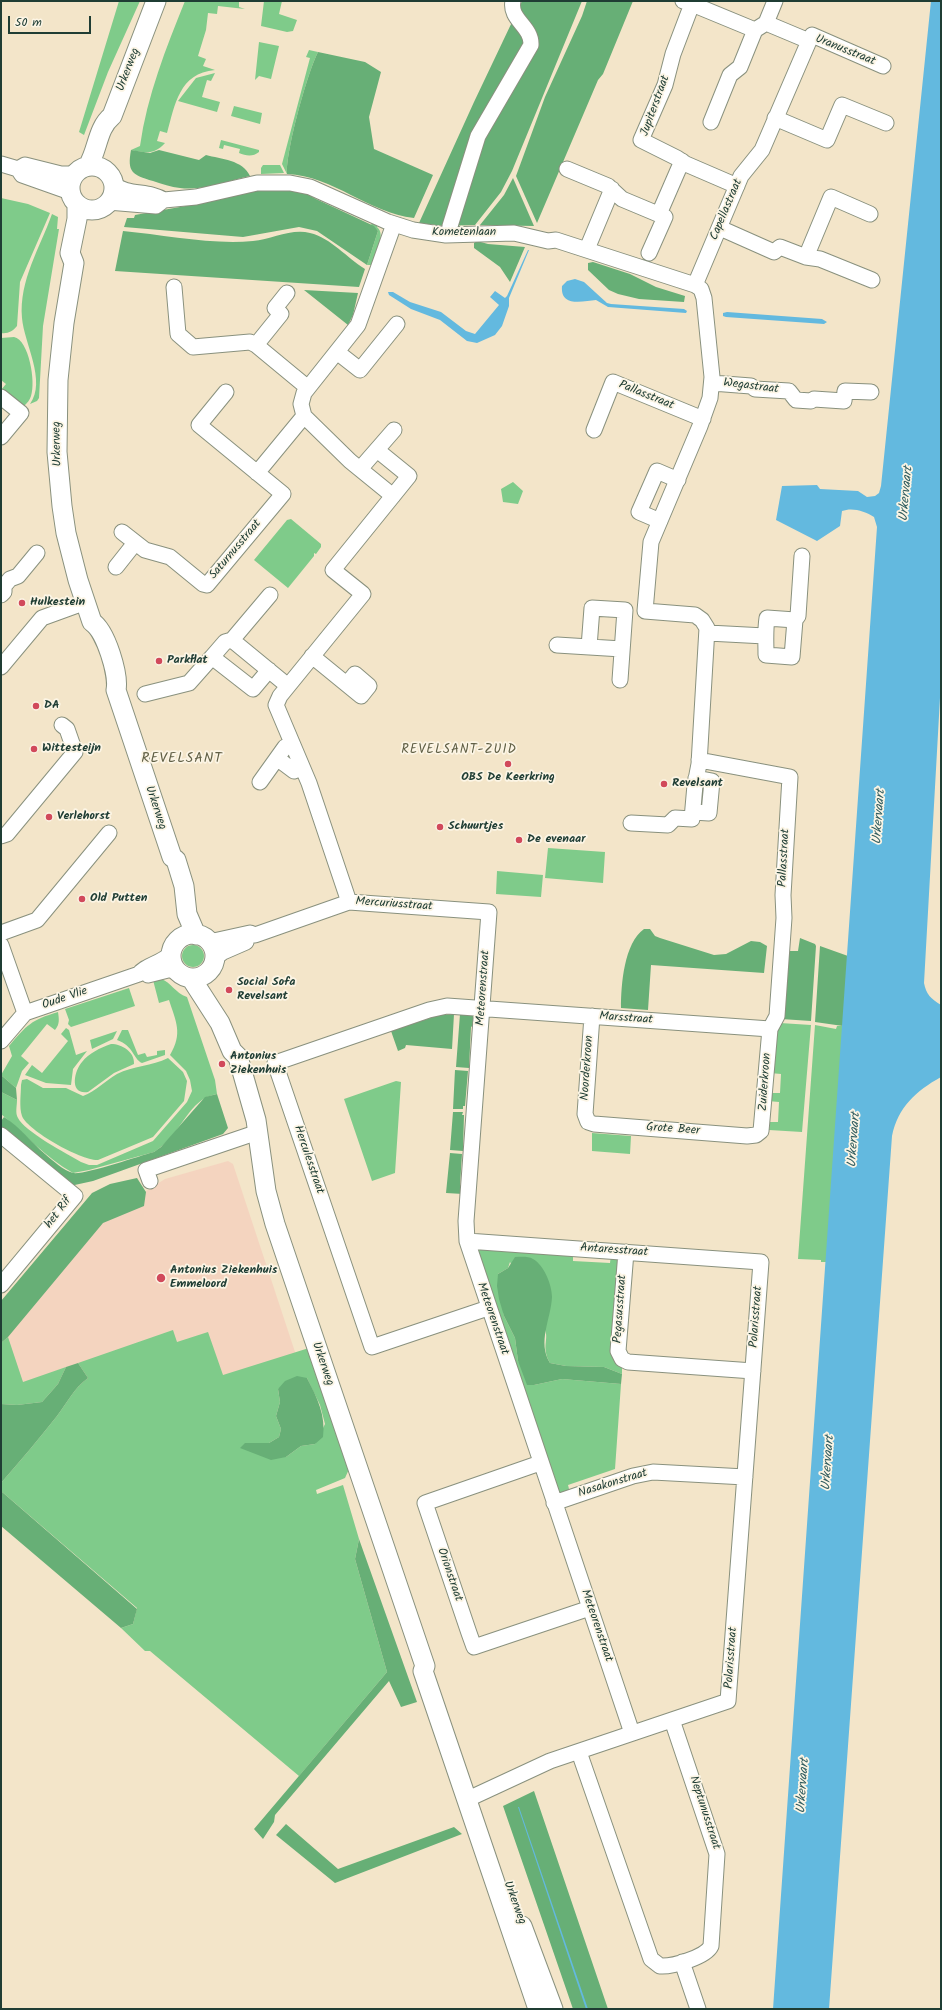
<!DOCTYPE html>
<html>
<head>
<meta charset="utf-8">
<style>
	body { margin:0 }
	#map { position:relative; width:942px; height:2010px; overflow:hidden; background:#f3e5c9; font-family:Kalam,sans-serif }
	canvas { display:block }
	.frame { position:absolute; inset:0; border:2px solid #1f3d34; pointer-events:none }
	.scale { position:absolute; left:8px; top:16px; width:83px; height:18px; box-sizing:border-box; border:2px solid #1f3d34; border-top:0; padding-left:5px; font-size:12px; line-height:14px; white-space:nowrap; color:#1f3d34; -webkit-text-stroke:3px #fcf5e5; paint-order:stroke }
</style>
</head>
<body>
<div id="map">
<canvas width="942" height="2010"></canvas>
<div class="frame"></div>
<div class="scale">50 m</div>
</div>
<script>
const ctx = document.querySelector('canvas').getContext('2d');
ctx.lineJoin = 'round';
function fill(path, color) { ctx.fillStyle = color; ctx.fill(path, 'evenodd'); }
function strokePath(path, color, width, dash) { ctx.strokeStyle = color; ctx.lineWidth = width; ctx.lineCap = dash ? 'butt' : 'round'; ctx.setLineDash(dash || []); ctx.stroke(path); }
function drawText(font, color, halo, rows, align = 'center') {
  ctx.font = font + ' Kalam,sans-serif'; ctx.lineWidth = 3.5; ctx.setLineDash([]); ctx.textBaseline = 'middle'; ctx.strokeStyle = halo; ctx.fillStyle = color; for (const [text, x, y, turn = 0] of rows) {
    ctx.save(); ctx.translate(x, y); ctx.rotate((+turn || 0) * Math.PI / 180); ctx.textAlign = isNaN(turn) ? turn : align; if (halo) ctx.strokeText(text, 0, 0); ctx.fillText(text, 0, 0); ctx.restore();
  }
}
fill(new Path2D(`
	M228,1161L233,1164L297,1358L218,1378L18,1390L1,1335L100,1220L165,1179Z`), '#f4d4bf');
fill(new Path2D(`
	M119,1H140L108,72L84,135L79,132Z
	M185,1H239V7L245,9L218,6L217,14L208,13L206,30L198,56L206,59L203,66L215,70C179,73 175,105 167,133L160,131L157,141L165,143C154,155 146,153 131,150L140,146C147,96 166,48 185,1Z
	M264,1H282L279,14L297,20L293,31L287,32L261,26Z
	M259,42L279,46L271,79L259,76L255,80Z
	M309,50L318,52C307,74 286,150 287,174L282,164L310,58L306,57Z
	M215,73L211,81L207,80L202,97L220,102L217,112L178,101L196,78Z
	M234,106L262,113L260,124L231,116Z
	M221,140L259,150V152C253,157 246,156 239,153L240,149L224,145L223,149L219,148Z
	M263,165H280L284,173L261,174V168Z
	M1,198L28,204L50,213L20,282L17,326C13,331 8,334 1,333Z
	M52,214L58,217L57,229H59L43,326L39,398L37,401L30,404C47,381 24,343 22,318C19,280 40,248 52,214Z
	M373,221L378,224L377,227C387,235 374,256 371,265H367L378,231L371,225Z
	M14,337C29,340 36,382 31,396C30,400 27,403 24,406L18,401L16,403L1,390L6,384L1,380V338Z
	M513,482L523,491L518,504L503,502L501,489Z
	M291,519L321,544V547L316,554L314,553V556L288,588L254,560L287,520Z
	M548,848L605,852L603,883L545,878Z
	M497,871L543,875L541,897L496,894Z
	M182 956a11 11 0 1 1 22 0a11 11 0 1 1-22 0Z
	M161,979C171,982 175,993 187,997L215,1080L217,1094C213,1095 208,1096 205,1098C186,1109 177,1138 154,1152L89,1170L73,1173C46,1158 25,1134 1,1114V1092L17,1100C17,1106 15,1113 18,1118C24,1131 67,1154 81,1162L89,1165H97L153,1141L187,1102L192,1091L190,1080L186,1071L170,1055C183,1033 176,1022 169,1000L159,1003L153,980Z
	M129,988L135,1006L71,1027L68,1024L69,1020L65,1009Z
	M58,1012C59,1019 60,1024 55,1030L47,1024L21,1056L29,1063L22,1071L16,1088L1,1075L12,1056L9,1046C27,1025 31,1020 58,1012Z
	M780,1023L811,1025L802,1132L769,1130L770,1122H778L779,1102L768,1101L769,1093H780L781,1074L770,1073L773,1042Z
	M815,1025L836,1029L837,1026H843L827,1262H821V1260L798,1259Z
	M66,1028L69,1030L76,1055L87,1051L73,1069L71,1085L46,1083L25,1075L32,1065L42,1073L68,1041L61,1034Z
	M122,1030H128L138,1055L145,1053L147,1057L157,1055V1051L165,1050V1055L142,1063C133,1059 134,1046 117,1040Z
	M117,1031L113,1039L92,1049L90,1040Z
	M111,1044C122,1044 135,1052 134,1064L114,1073L88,1092C69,1095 74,1071 82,1062C89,1053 100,1048 111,1044Z
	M168,1058L183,1072L187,1081L184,1101L153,1137L98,1160C82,1161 28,1131 22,1116C19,1107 21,1094 21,1085L22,1080L27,1079L43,1088H66L83,1096C96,1091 105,1081 117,1074C133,1066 152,1066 168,1058Z
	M396,1081L401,1082L395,1173L372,1181L344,1099Z
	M592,1133L631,1136L630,1154L592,1151Z
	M480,1249L573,1253V1261L610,1263L611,1255L618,1258L621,1275L616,1280L612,1332L622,1365V1374L604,1367L566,1366L550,1363C541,1347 549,1340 545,1330C536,1307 522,1284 510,1262L508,1268L498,1274L504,1316L515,1338L518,1361L534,1385L562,1379L621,1384L615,1469L568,1485L570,1493L559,1492L553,1482L556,1481L548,1458H546L477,1254Z
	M173,1330L177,1342L208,1332L223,1375L309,1348L350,1467L345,1478L316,1490L317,1494L343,1485L359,1539L355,1559L387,1672L299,1776L150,1651H145L121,1628L133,1624L137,1608L1,1491V1483C20,1461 39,1439 57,1416C67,1403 74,1388 88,1378L78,1363ZM307,1378L320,1405L325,1424L315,1444L301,1446L286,1457L245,1443H269L279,1437L281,1429L276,1416L280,1402L278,1389Z
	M8,1337L23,1382L66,1367L58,1384L42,1402L17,1405L1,1404V1343Z`), '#7fcb8a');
fill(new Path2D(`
	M522,1H582L512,171L501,192L475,225L444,226L419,223L474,102Z
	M587,1H633L603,74L598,80L537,223L516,176L545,97L582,16Z
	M318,52L365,62L381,72L369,117L374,149L433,175L414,218C369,213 333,176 287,174C286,150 307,74 318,52Z
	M131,150L150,153L159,150L199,160L206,155C221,159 243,160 250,176C228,181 202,191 180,188C171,187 162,184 153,181C132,175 127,172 131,150Z
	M513,178L534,226L480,225L504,195Z
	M266,188L303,192L316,199L374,226L378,231L367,265L317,231L299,227L243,237L124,227L127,218H134L135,215L191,205Z
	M123,231C165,235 212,245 253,241C272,239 292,228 310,233C331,238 347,258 365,269L359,287L115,271Z
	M477,241L488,244L525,247L510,282L500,267L474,248V243Z
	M593,262L630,274L656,287L685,296L684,302L639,299L618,294L609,290L588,270V263Z
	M304,290L358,293L353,315L348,325Z
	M644,929H650L655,936L660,938L714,955L726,954L751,941L760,942L767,946L764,973L651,965L648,1010L621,1008C621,985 624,943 644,929Z
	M800,938L815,944L816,946L811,1021L781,1019L789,951H798Z
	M820,946L848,956L843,1026L815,1022Z
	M454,1014L452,1049L406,1045L405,1048L398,1051L391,1031L439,1015Z
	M460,1014L473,1015L475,1024L471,1027L469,1068L456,1067Z
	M455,1070L468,1071L465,1106H463V1109H453Z
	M1,1075L16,1088L17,1100L1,1092Z
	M217,1094L228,1128L223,1134L93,1181L70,1186L1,1129V1121L4,1117C20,1127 31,1142 45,1154C52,1160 64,1171 73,1173C85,1175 139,1156 154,1152L161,1147L205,1097Z
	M453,1112H463L462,1115H464L463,1151L450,1150Z
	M450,1153L462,1154L460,1185L463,1188V1194L446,1193Z
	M137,1178L146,1192L144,1206L103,1223L8,1337L1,1343V1301L92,1193L110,1184Z
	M515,1257C521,1257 528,1256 533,1259C544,1265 552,1285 552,1297C551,1319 537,1342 550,1363L566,1366L604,1367L622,1374L621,1384L562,1379L534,1385H527L518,1361L515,1338L504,1316L499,1299L497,1286L498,1274L508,1268Z
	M78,1363L88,1378C74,1388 67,1403 57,1416C39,1439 20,1461 1,1483V1404L17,1405L42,1402L58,1384L66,1367Z
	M297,1376L307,1378C317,1397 326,1416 323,1437L315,1444L301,1446L286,1457L271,1460L240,1448L245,1443H269L279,1437L281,1429L276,1416L280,1402L278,1389L285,1381Z
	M1,1491L137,1609L133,1624L121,1628L1,1526Z
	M359,1539L417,1702L401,1707L389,1681L275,1815L274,1822L263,1839L254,1829L387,1672L355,1559Z
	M534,1791L608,2009H573L503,1806Z
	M286,1824L338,1869L454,1827L462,1834L335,1883L276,1835Z`), '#67af76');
fill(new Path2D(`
	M931,1H941V680L924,983C926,994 931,999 941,1005V1077C916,1091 898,1107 892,1136L829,2009H773L877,527L874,517C865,511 852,507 842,511L840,526L817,541L776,520L782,486L817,485L820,489L858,491L867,497L875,496L879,493L881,486Z
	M528,250H529L509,298V306L502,326L495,335L477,343L467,341L440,320L411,309L389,295L388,292H393L410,302L441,312L466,331L475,334L499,305L490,297L495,291L505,298L507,296Z
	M575,279L584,282L607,303L611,304L684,309L687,311L686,313L608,307L596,300C584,301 560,308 562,286L567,281Z
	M727,312L822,319L827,322L824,324L726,317L723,316V313Z
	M518,1807H519L588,2009H586Z`), '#63b9df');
const minor = new Path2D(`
	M683,1L692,4L673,54L665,85L641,140L677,158L686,164L737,186
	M692,4L755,30L766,23L775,1
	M766,23L809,41L812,35L883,66
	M775,118L827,140L842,105L886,123
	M711,122L730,75L740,67L755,30
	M1,164L18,169L22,175L70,192
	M18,169L25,165L61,174H75
	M567,169L608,186L622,199L665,217L649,253
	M113,184C128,196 149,190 164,200
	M108,202L156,206L164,200L196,197L257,183H290L310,187L388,222L413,230L446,235L514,233L548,241L556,240L695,285L701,289L704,298L712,377L710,398L700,426L651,542L645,611L695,615L702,620L707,628L699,764L695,785L692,819L675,818L668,825L631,823
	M659,214L682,161
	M720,228L774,252L780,247L806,257L820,259L872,280
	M450,235V226L478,136L531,45C532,26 509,20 513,1
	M587,249L612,189
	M806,257L831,197L870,214
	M695,285L741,176L762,150L809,41
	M174,287L178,334L193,347L250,342L256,345L281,314L275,308L287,293
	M256,345L308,388
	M337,352L360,370L397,324
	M712,383L751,386L755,389L789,391L796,400L811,401L814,399L844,401L845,391L871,392
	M1,397L21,413L1,437
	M594,430L613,382L703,419
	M360,469L394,430
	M257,473L304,416
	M393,496L350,461L304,416L301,404L304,393L358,325L394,224
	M660,521L639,512L657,471L678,480
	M122,532L145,550L170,557L203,584L207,585L283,494L199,425L226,392
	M116,567L135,543
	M1,595L4,592V586L10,579L18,576L37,553
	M795,620L767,618C765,631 766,642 766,655L792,657L795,620L798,616L802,556
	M708,633L765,636
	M232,640L288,686
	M557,645L622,649
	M589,647L592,608L625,610L620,680
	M312,656L361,696L369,686L355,674L347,684
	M1,667L42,618L86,602
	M269,670L253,689L212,657L225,642L232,640L270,595
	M145,694L189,683L212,657
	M278,759L294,771L302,768
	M260,782L285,747L292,744
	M693,812L709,813L712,781L696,778
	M1,836L7,834L75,752L67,729L62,725
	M349,902L309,783L276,705L280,696L363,594L333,570L409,476L377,450
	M1,933L37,920L109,833
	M209,942L250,933L255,935L349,902L489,912L466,1221L467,1241L632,1733
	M1,945L25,1013
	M215,958L223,952L246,942
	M148,975L168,970H176
	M592,1016L585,1114L588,1122L594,1124L747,1136L756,1135L761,1131L770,1029L777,1016L784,918L783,895L790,777L699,760
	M1,1041L25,1013L139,974C145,965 163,963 171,953
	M1,1135L75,1196L1,1285
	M150,1181L146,1170L258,1132
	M626,1252L618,1351L622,1359L628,1362L753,1371
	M488,1308L372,1347L275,1063L429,1010L447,1006L770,1029
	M540,1463L425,1503L469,1633L474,1647L590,1608
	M554,1503L633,1476L653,1472L745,1477
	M579,1752L651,1959L660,1966C672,1967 706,1957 711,1946L717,1854L672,1720
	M466,1800L550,1761L728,1701L761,1262L467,1241
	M682,1962L698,2009`);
const major = new Path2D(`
	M88,166C98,150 97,128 112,116L156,1
	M70 188a22 22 0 1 1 44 0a22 22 0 1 1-44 0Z
	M77,204V219L70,253L74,263L64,323L58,380L57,452L62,506L66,533L78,580L92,622C106,631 119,675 116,690L172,857L176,860L184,886L187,914L196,935
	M171 956a22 22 0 1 1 44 0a22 22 0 1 1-44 0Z
	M191,978L220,1023L232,1051L238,1057L256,1120L266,1191L275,1224L425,1666L423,1671L538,2009
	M522,1926L553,2009`);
strokePath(minor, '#89917e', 17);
strokePath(major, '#89917e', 21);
strokePath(minor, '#fff', 15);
strokePath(major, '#fff', 19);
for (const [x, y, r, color] of [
	[22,603,4,"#d1495b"],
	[159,661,4,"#d1495b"],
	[36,706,4,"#d1495b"],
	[34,749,4,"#d1495b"],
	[508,764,4,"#d1495b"],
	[664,784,4,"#d1495b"],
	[49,817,4,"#d1495b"],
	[440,827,4,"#d1495b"],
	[519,840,4,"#d1495b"],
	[82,899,4,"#d1495b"],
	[229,990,4,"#d1495b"],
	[222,1064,4,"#d1495b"],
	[161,1278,5,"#d1495b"]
]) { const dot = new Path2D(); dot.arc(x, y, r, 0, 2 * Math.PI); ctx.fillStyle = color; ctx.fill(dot); strokePath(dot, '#fcf5e5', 1.5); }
drawText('12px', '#1f3d34', '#fcf5e5', [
	["Uranusstraat",845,51,22],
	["Urkerweg",129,70,-69],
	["Jupiterstraat",656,106,-70],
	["Capellastraat",727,210,-67],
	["Kometenlaan",464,233],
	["Wegastraat",751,387,7],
	["Pallasstraat",646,396,22],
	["Urkerweg",58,444,-91],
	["Saturnusstraat",236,550,-50],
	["Urkerweg",155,808,72],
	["Pallasstraat",785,858,-87],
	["Mercuriusstraat",394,905,4],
	["Meteorenstraat",484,988,-86],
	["Oude Vlie",65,999,-19],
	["Marsstraat",626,1019,4],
	["Noorderkroon",588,1068,-86],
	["Zuiderkroon",766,1082,-86],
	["Grote Beer",673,1130,4],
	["Herculesstraat",308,1160,71],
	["het Rif",59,1213,-53],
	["Antaresstraat",614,1251,4],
	["Pegasusstraat",621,1309,-86],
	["Polarisstraat",757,1317,-86],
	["Meteorenstraat",492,1319,71],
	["Urkerweg",322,1364,71],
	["Nasakonstraat",613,1484,-17],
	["Orionstraat",449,1575,71],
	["Meteorenstraat",596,1626,71],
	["Polarisstraat",732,1658,-86],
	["Neptunusstraat",704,1813,72],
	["Urkerweg",514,1903,70]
]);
drawText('bold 12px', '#1f3d34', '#fcf5e5', [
	["Hulkestein",30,603],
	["Parkflat",167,661],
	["DA",44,706],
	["Wittesteijn",42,749],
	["OBS De Keerkring",508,778,"center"],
	["Revelsant",672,784],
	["Verlehorst",57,817],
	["Schuurtjes",448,827],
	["De evenaar",527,840],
	["Old Putten",90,899],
	["Social Sofa",237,983],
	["Revelsant",237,997],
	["Antonius",230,1057],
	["Ziekenhuis",230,1071],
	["Antonius Ziekenhuis",170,1271],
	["Emmeloord",170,1285]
], 'left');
drawText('italic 13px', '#305c5f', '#fcf5e5', [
	["Urkervaart",907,494,-85],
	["Urkervaart",880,817,-86],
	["Urkervaart",855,1140,-86],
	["Urkervaart",829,1463,-86],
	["Urkervaart",804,1786,-86]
]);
ctx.letterSpacing = '1px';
drawText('13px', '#616046', '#fcf5e5', [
	["REVELSANT-ZUID",459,751]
]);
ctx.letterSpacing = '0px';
ctx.letterSpacing = '1px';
drawText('14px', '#616046', '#fcf5e5', [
	["REVELSANT",182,760]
]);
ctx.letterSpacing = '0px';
</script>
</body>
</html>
